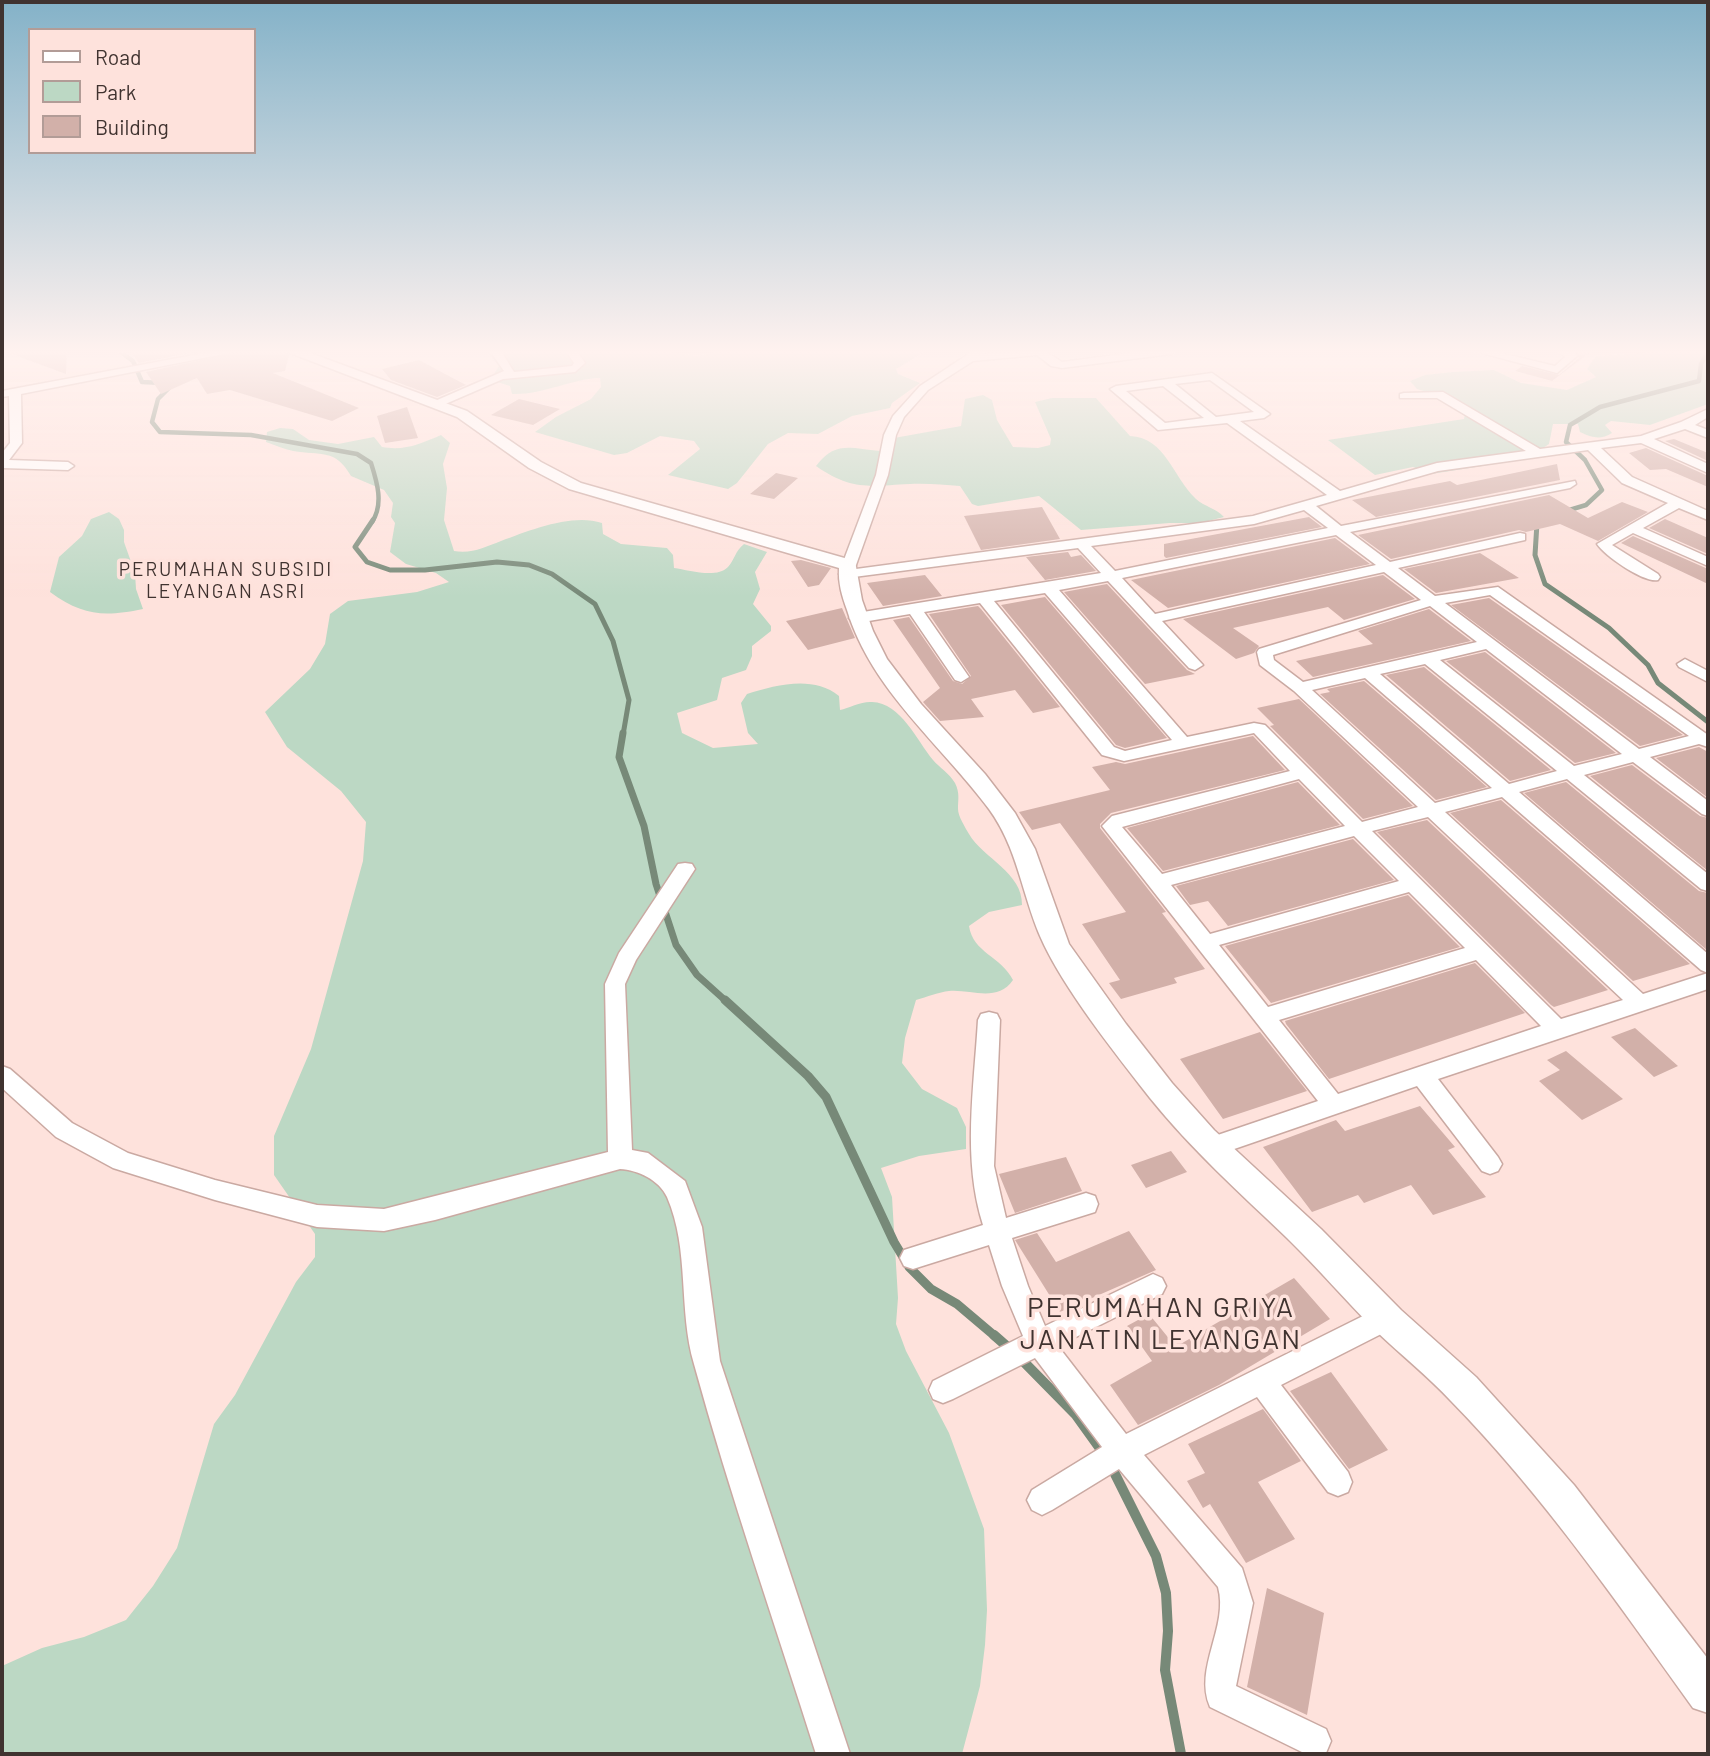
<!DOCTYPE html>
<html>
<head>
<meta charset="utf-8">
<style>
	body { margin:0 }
	#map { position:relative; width:1710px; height:1756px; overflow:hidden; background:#fee2dc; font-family:Barlow,sans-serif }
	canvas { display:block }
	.frame { position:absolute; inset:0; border:4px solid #403330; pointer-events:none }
	.legend { position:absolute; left:28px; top:28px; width:228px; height:126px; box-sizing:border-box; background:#fee2dc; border:2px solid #b29c97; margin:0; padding:9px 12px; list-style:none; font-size:21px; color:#403330 }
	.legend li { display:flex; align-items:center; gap:14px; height:35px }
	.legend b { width:35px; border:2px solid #b29c97 }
</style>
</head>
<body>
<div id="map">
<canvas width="1710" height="1756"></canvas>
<div class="frame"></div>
<ul class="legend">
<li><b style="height:9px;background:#fff"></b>Road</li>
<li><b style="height:19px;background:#bcd8c4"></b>Park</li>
<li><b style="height:19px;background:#d2b0a9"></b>Building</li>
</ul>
</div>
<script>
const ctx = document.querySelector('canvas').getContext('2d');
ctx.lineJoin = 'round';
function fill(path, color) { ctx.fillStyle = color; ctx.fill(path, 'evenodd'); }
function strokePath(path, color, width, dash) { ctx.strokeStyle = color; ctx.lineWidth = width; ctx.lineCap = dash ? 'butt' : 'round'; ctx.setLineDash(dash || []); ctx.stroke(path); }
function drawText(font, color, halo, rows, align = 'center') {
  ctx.font = font + ' Barlow,sans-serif'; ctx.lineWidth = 7; ctx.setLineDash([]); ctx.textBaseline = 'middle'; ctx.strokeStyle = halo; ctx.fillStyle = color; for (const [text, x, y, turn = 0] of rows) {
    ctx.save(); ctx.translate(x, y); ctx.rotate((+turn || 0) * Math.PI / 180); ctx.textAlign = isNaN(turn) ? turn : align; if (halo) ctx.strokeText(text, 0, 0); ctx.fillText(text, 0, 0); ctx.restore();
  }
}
fill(new Path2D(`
	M486,351H663L697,356L722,351H926L896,369L898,374L920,383L892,403L890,408L852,416L818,434L788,433L768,444L737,483L728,489L668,475L700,449L694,441L660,436L627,453L614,455L535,432L556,417L591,399L601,387L600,378C570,379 543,395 512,394L510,386L494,381L492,377L499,366Z
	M1674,351H1708V404L1650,425L1611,421L1605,425L1612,433C1601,440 1592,438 1580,432L1578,424H1553L1549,444L1527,459L1431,474L1413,467L1375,475L1328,440L1464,419L1466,409L1463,403L1417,389L1410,381L1425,375L1453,372L1494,370L1521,383L1567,390L1596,377L1587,369L1596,356Z
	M983,395L992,400L997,420L1013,447L1038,448L1050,445L1051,439L1035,402L1052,398H1096L1130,436C1166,438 1172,476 1196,499C1205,507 1216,508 1224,517L1200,523H1170L1081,530L1039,496L978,506L972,504L960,486C944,485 927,483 910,484C869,486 852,491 816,466C836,440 851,449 880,451L894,438L961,426L965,399Z
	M280,428L293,429L309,440L338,444L374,437L382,447C405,451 420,444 441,435L450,443L443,464L447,488L444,520L454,551C472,554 485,547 501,541C530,530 573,513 602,523L603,534L621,544L667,548L673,555L674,568C689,570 716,579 728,567C735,559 735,551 744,544L767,552L755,572L760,589L753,604L771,626V631L752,646V656L746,670L722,678L717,700L677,713L682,733L713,748L758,744L748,733L741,703L747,694C776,685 813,675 839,696L840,710C849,708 862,701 872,702C901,703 917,741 933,760C940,768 949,773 955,783C960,793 958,799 958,809C958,816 965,827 969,834C983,858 1023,873 1022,905L989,912L969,926C973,953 1001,956 1013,980C997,1003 971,989 949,991C939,992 927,997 916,1000L905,1038L902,1063L922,1089L957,1108L966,1127V1149L919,1156L881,1168L892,1197L898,1298L896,1324L906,1351L949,1433L984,1529L987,1610L985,1645L980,1686L962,1754H2V1666L42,1648L84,1637L126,1620L153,1586L177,1548L214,1424L235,1395L296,1282L315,1257V1234L274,1175V1136L311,1049L363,861L366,822L341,791L287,747L265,712L310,669L325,644L330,614L348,601L417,592L449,582L436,573L406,564L390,552L395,523L391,517L393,503L384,490L351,476C335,448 321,456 293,451C284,449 275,445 266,442L267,432Z
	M109,512L119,519L124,530V542L135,573L136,589L143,609C104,617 83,616 50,592L59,557L82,536L91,519Z`), '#bcd8c4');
strokePath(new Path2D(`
	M119,351L133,361L142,382L163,383L170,387L158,399L152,422L160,432L251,435L357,454L371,463C377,482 384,504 372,522
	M1566,511L1586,505L1602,490L1585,460L1566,442L1570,425L1600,407L1699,381L1701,364L1708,351`), '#778978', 4.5);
strokePath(new Path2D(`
	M373,520L355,547L367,562L390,570H425L497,562L529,565L552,574L595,604L613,641L629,700L623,735
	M1537,523L1535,555L1545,584L1609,628L1648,665L1658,683L1708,722`), '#778978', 5);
strokePath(new Path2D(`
	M623,733L619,757L644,826L656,884L676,945L697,975L727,1002`), '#778978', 7);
strokePath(new Path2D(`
	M725,1000L808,1076L826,1097L894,1242L909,1267L931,1289L957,1304L996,1337`), '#778978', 9);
strokePath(new Path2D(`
	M994,1335L1011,1350
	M1020,1358L1076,1415L1104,1454
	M1110,1464L1156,1556L1166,1593L1168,1631L1165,1670L1181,1754`), '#778978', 10);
fill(new Path2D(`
	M10,351H67L66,374L9,353Z
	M130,351H200L139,363Z
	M241,351H283L289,355L285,371L273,373L359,408L332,421L230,390L207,394L197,378L161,394L146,372Z
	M1575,351H1592L1552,381L1515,371L1522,366L1559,375L1579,358Z
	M419,360L466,385L437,397L391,380L382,369Z
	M519,399L560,409L533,425L491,415Z
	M407,407L418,438L385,443L377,416Z
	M1674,439L1708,453V461L1665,441Z
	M1646,448L1708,476V487L1666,469L1650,470L1629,453Z
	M1557,464L1560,480L1376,517L1352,500L1450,481L1457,485Z
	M776,473L798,478L774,499L750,494Z
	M1549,495L1588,518L1622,502L1648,512L1598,541L1560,524L1526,532L1519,530L1391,559L1358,535Z
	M1042,507L1060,539L981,550L964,516Z
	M1309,517L1322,527L1166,558L1164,556V544Z
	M1665,519L1708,538V554L1649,528Z
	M1633,536L1708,569V584L1621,543Z
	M1335,538L1370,564L1168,608L1131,580Z
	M1068,552L1071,557L1081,555L1096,571L1045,580L1026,557Z
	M1480,553L1519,578L1436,593L1404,569Z
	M801,560L831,568L819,585L808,587L791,561Z
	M925,575L942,596L883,606L867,583Z
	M1383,575L1415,599L1344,620L1328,607L1233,628L1259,646L1254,653L1236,659L1183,619Z
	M1107,584L1187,670L1195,674L1145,684L1064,592Z
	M1045,597L1167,738L1125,748L1116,745L1001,605Z
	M1489,598L1683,735L1640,746L1451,605Z
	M978,606L981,609L1060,707L1033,713L1015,690L971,699L984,717L940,721L923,702L940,688L893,620L909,617L953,681L962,684L971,676L929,614Z
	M842,608L855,638L808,650L786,621Z
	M1429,609L1471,641L1313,677L1296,661L1373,644L1358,631Z
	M1485,652L1616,753L1575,763L1446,661Z
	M1424,667L1551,770L1510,781L1386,675Z
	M1364,681L1487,787L1436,800L1320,694L1330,692L1327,689Z
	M1299,699L1413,806L1363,819L1270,726L1274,725L1257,708Z
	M1253,736L1285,770L1111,813L1100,824V828L1166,912L1162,913L1205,969L1174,978L1177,983L1121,999L1109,983L1120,980L1082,924L1126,912L1060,823L1032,830L1019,812L1110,790L1092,767L1116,762L1125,764Z
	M1699,747L1708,752V798L1656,758Z
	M1632,765L1700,816L1708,818V871L1590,776Z
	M1298,782L1340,825L1163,871L1127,828Z
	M1566,782L1699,891L1708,893V951L1524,793Z
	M1501,800L1690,964L1633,981L1450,813Z
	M1427,820L1608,990L1554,1007L1551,1005L1377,832Z
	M1353,839L1394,880L1228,926L1208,901L1190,905L1176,886Z
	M1408,895L1460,947L1271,1003L1225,946Z
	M1475,963L1525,1013L1329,1079L1286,1024L1285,1021Z
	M1635,1028L1678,1066L1654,1077L1611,1037Z
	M1260,1032L1307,1091L1223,1119L1180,1059Z
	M1566,1051L1623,1099L1582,1120L1539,1081L1560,1070L1547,1060Z
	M1420,1106L1455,1147L1448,1150L1486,1197L1433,1215L1411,1185L1364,1203L1358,1195L1312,1212L1263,1147L1336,1120L1345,1131Z
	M1171,1151L1187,1172L1146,1188L1131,1165Z
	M1066,1157L1082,1191L1015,1213L999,1174Z
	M1129,1231L1156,1270L1060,1312L1015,1240L1037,1233L1056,1262Z
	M1294,1278L1330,1319L1219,1385L1138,1425L1110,1385L1152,1361L1127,1326L1149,1314L1171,1341L1184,1342Z
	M1331,1372L1388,1450L1349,1469L1290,1391Z
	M1263,1409L1301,1461L1258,1482L1295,1539L1246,1563L1210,1504L1203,1508L1187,1481L1205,1473L1188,1444Z
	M1267,1588L1324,1613L1307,1715L1247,1687Z`), '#d2b0a9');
const minor = new Path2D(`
	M215,351H239L21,394L22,443L9,460L68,462L74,466L68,470L2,468V453L10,443L9,396L2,397V391Z
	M490,351H501L514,372L572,366L574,363L566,351H577L585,363L575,372L503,379L443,405H435V401L504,371Z
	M973,351H986L984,354L1045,351L1062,362L1144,351H1176L1171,354L1062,368L1051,366L1037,355L973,361L928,390L904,417L896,435L888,475L856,565L854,568H844L842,565L876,475L884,435L893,416L920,386Z
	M1474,351H1493L1555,366L1565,357L1558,351H1571L1577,356L1557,373Z
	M1212,373L1270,414L1264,418L1240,421L1340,491L1437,463L1526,451L1437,398H1400V394L1404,393L1443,392L1540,449L1641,436L1681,422L1708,409V417L1695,425L1708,430V438L1685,429L1654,439L1708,464V473L1641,443L1601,448L1632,477L1708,511V520L1679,508L1643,528L1708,557V566L1633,533L1612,545L1658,574L1660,577L1658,580C1644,583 1605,556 1597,544L1668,503L1622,483L1588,450L1438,471L1316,506L1341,526L1575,481L1576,484L1570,488L1350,532L1390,562L1520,533L1525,534V540L1398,568L1435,596L1498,587L1708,735V747L1699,744L1650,757L1708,801V816L1702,814L1633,762L1584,775L1708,874V891L1701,889L1567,779L1519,792L1708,954V973L1701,970L1502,797L1445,812L1643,994L1708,973V989L1438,1079L1498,1157L1502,1164L1498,1171L1490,1174L1482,1171L1417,1086L1211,1157L1203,1154L1199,1147L1203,1140L1318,1101L1102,826L1112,816L1290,771L1254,733L1124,761L1102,755L980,603L924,612L969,677L961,682L955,680L910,614L857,623L849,618L857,613L1101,573L1078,548L846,578L839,574L841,571L1253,516L1327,495L1227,423L1158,430L1110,389L1116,386ZM1210,380L1254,412L1216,417L1175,384ZM1163,386L1204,418L1165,423L1126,391ZM1304,510L1328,528L1115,571L1091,546L1254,524ZM1336,535L1376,565L1155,614L1122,578ZM1384,572L1421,600L1259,649L1257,652L1260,665L1294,691L1418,807L1362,822L1265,725L1254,723L1187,737L1059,590L1108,581L1189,668L1195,670L1203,665L1162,621ZM1045,593L1172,740L1125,751L1114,747L994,601ZM1490,595L1689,736L1639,749L1445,603ZM1430,606L1477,642L1303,682L1274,660L1273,655ZM1486,649L1622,754L1574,766L1440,660ZM1425,664L1557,771L1509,784L1380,674ZM1365,678L1492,788L1435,803L1312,690ZM1299,779L1345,826L1162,874L1122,827ZM1428,817L1623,1000L1561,1019L1372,831ZM1354,836L1399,881L1210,934L1171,885ZM1409,892L1465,948L1268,1007L1219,945ZM1476,960L1541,1026L1338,1094L1279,1020Z
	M1685,659L1708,671V682L1679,667L1677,664Z
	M685,863L692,864L695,869L636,960L625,984L632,1150L648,1153L685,1181L702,1227L720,1361L850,1754H816C775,1624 730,1495 694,1364C678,1310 690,1250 667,1197C659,1180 638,1170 620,1169L435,1220L384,1231L317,1227L215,1200L113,1168L56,1137L2,1088V1066L10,1069L72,1123L128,1153L215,1180L317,1205L384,1209L608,1152L605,984L619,953L678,864Z
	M989,1012L997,1014L1000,1020L994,1166L1006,1218L1086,1193L1095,1196L1098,1204L1095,1212L1012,1238L1028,1286L1045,1326L1153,1274L1162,1278L1166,1286L1162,1294L1058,1346L1126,1434L1377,1309L1386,1306L1395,1309L1399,1318L1395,1327L1281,1385L1348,1472L1352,1482L1348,1492L1338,1496L1328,1492L1257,1397L1144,1455L1242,1568L1253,1603L1236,1686L1326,1729L1331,1741L1326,1753L1306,1754L1210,1707C1193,1668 1229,1627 1218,1587L1119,1469L1052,1510L1042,1515L1032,1510L1027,1500L1032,1490L1102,1447L1035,1358L953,1399L943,1403L933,1399L929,1390L933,1381L1023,1336L1002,1286L989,1245L913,1269L904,1266L900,1258L904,1250L983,1225C962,1159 974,1088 978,1020L981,1014Z`);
const tertiary = new Path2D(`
	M285,351H305L467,411L541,462L581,483L855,561L862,600L873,631L887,659L921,704L985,774L1015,813L1035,849L1069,944L1126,1024L1172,1083L1214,1130L1321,1229L1401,1310L1476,1377L1574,1485L1708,1659V1713L1693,1708C1617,1602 1542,1494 1451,1401C1428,1376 1401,1355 1377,1332C1346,1301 1318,1268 1287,1238C1239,1192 1191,1149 1150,1098C1115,1053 1062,987 1040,936C1022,894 1017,847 989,809C940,743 872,691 847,610C842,596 838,583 839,568L569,489L529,468L457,417Z`);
strokePath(minor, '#caa9a2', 3);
strokePath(tertiary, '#caa9a2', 3);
fill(minor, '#fff');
fill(tertiary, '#fff');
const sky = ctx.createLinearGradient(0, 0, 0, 597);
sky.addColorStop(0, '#84b2c8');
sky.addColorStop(0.59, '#fff2ef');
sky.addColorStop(1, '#fff2ef00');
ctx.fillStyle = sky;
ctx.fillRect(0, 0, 1710, 597);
ctx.letterSpacing = '2px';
drawText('19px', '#403330', '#fee2dc', [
	["PERUMAHAN SUBSIDI",226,570],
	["LEYANGAN ASRI",226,592]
]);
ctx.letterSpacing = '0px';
ctx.letterSpacing = '2px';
drawText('28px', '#403330', '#fee2dc', [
	["PERUMAHAN GRIYA",1161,1308],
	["JANATIN LEYANGAN",1161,1340]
]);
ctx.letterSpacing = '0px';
</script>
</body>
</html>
